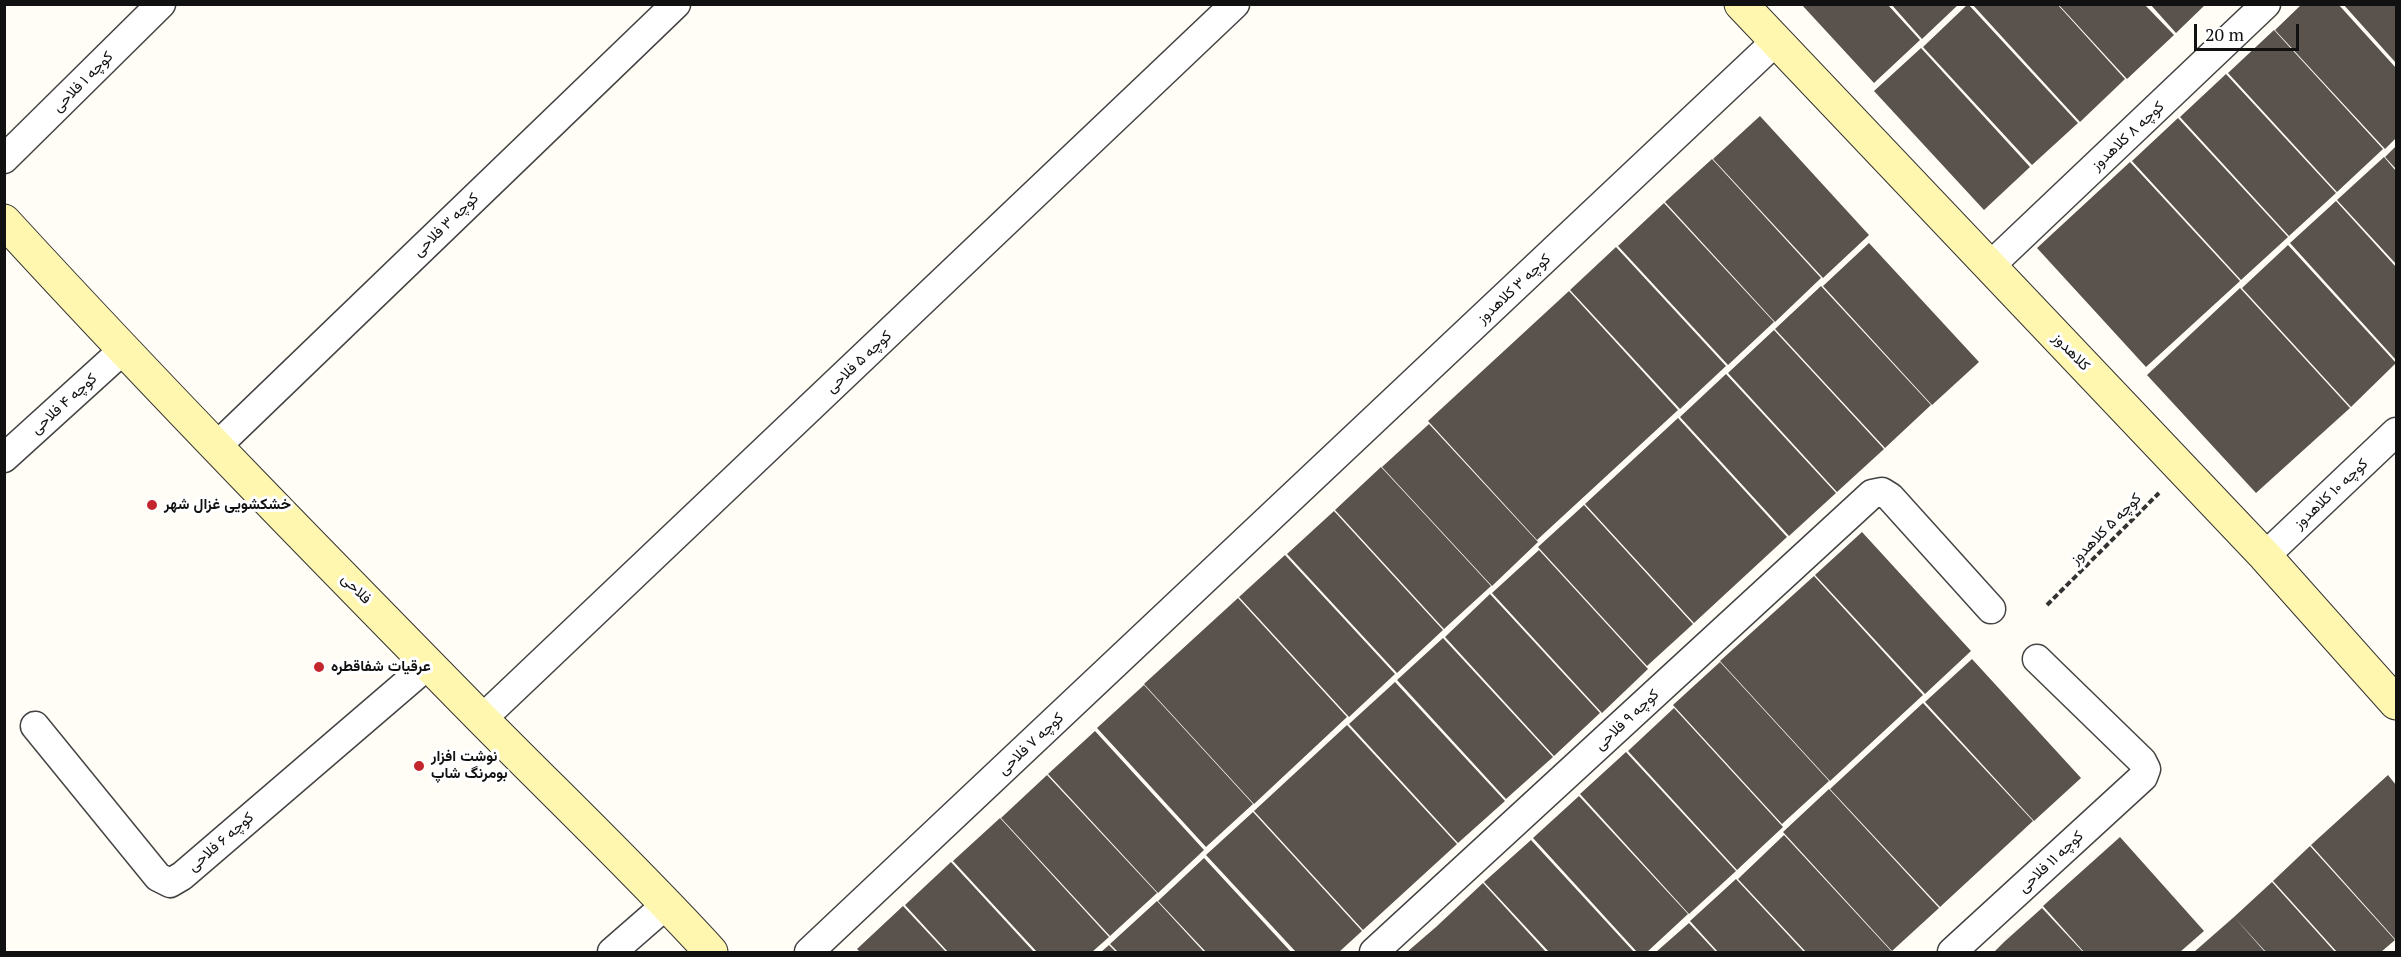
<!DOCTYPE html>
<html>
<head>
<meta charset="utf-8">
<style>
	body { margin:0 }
	#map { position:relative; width:2401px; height:957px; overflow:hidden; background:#fffdf5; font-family:"PT Serif",serif }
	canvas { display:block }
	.frame { position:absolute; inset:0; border:6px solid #111; pointer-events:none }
	.scale { position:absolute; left:2194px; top:24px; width:105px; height:27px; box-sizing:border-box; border:3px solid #111; border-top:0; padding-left:8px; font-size:18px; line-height:21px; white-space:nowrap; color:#111; -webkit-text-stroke:4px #fff; paint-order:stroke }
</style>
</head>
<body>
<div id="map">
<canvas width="2401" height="957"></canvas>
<div class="frame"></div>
<div class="scale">20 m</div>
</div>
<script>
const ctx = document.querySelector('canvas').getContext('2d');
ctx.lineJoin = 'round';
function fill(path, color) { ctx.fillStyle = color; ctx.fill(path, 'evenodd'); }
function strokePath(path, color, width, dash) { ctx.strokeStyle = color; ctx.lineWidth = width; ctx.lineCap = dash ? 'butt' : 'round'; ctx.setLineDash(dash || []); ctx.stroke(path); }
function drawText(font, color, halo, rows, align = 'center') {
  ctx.font = font + ' "PT Serif",Vazirmatn,serif'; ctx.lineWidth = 6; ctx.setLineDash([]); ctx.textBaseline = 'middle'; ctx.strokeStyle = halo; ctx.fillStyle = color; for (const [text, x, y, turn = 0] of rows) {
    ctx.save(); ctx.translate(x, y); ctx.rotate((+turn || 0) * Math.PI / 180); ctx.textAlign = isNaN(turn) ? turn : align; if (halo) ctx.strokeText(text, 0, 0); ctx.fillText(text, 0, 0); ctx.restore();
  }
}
fill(new Path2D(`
	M1891,4H1959L1922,39Z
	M1968,4L2078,123L2032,165L1923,47Z
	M1972,4H2057L2125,79L2080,122Z
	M2150,4H2206L2176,33Z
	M2302,4H2338L2396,68V138L2385,149L2275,30Z
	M2343,4H2396V63Z
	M1802,5H1888L1920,40L1874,83Z
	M2059,5H2145L2174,35L2127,79Z
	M2274,30L2383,149L2337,192L2228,73Z
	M1921,48L2030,167L1984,210L1874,91Z
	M2226,74L2336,193L2289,236L2180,117Z
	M1760,116L1869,235L1823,278L1713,159Z
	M2178,118L2288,237L2241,280L2132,161Z
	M2396,146V169L2385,157Z
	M2384,157L2396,171V264L2337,200Z
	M1712,159L1821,278L1775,322L1665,202Z
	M2130,162L2240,281L2146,367L2037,248Z
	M2336,201L2396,267V360L2290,243Z
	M1664,203L1774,322L1728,365L1618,246Z
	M1869,243L1979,362L1932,405L1823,286Z
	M2288,245L2396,363L2351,407L2242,288Z
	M1616,247L1726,366L1680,409L1570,290Z
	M1821,286L1931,405L1885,448L1775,329Z
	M2240,288L2350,408L2256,493L2147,375Z
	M1569,291L1678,410L1537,540L1428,421Z
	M1774,330L1884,449L1837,492L1728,373Z
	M1726,374L1836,493L1789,536L1680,417Z
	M1678,418L1787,537L1694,623L1585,504Z
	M1429,424L1538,542L1492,586L1382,467Z
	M1381,467L1491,586L1444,629L1335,510Z
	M1584,505L1693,624L1647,666L1538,547Z
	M1334,511L1443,630L1397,673L1287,554Z
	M1862,532L1971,651L1925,694L1815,575Z
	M1539,550L1648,669L1602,713L1492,593Z
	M1285,555L1395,674L1349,717L1239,597Z
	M1814,576L1923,695L1830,781L1720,661Z
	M1490,594L1600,713L1554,756L1445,637Z
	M1238,598L1347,717L1254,804L1144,684Z
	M1443,638L1553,757L1506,799L1397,680Z
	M1972,659L2081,778L2034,821L1925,702Z
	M1720,662L1829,781L1782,824L1673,705Z
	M1395,682L1505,801L1458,843L1349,724Z
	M1144,685L1253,804L1206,847L1097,728Z
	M1923,703L2033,821L1940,907L1830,789Z
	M1674,708L1783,827L1737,870L1628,751Z
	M1347,725L1457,844L1363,930L1254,811Z
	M1095,731L1204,850L1158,893L1048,774Z
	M1626,752L1736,871L1689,914L1580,794Z
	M1047,775L1157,893L1110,936L1001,818Z
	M2388,775L2396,785L2395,939L2311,845Z
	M1829,789L1939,908L1892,951L1783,832Z
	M1579,796L1688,914L1647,952H1637L1533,838Z
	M1253,812L1362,931L1339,952H1296L1206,855Z
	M1000,818L1109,937L1092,952H1037L953,861Z
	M1784,835L1892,952H1806L1738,879Z
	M2120,837L2204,931L2180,952H2084L2043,906Z
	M1531,840L1634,952H1549L1484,882Z
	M2310,846L2395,940L2381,952H2337L2273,881Z
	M1204,858L1291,952H1206L1158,901Z
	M951,862L1034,952H948L905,905Z
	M1736,879L1804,952H1718L1690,921Z
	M2272,882L2335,952H2266L2234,917Z
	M1483,883L1546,952H1407L1436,927Z
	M1157,901L1204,952H1118L1110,944Z
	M903,906L946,952H860L857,949Z
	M2042,908L2083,952H1994L2004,942Z
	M2234,917L2265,952H2194Z
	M1689,923L1716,952H1656Z
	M1109,945L1116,952H1101Z`), '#5a524d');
const street = new Path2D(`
	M4,159L161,4
	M1989,267L2266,4
	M217,446L676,4
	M4,458L123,350
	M2265,556L2396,432
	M482,719L1235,4
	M35,726L158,877L170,883L182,876L429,664
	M612,952L667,904
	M809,952L1775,42
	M1374,952L1872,494L1882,492L1890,497L1991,609
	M1952,952L2143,777L2146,769L2142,761L2037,659`);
const secondary = new Path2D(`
	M1741,4L2265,556L2396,703
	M4,221C160,391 321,555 482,719C559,797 638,872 711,952`);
strokePath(street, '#444', 31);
strokePath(secondary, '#333', 35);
strokePath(new Path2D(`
	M2047,605L2159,493`), '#333', 4, [6, 3]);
strokePath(street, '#fff', 28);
strokePath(secondary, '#fff6b0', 33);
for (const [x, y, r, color] of [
	[152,505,6,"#c4262e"],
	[319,667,6,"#c4262e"],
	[419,766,6,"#c4262e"]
]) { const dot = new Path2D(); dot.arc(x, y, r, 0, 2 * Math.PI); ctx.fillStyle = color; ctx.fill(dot); strokePath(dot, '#fff', 2); }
drawText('15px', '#111', '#fff', [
	["کوچه ۱ فلاحی",83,82,-45],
	["کوچه ۸ کلاهدوز",2128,136,-43],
	["کوچه ۳ فلاحی",446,225,-44],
	["کوچه ۳ کلاهدوز",1514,289,-43],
	["کلاهدوز",2071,352,46],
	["کوچه ۵ فلاحی",859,362,-43],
	["کوچه ۴ فلاحی",64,404,-42],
	["کوچه ۱۰ کلاهدوز",2331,494,-43],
	["کوچه ۵ کلاهدوز",2106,529,-45],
	["فلاحی",356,589,46],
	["کوچه ۹ فلاحی",1627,720,-43],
	["کوچه ۷ فلاحی",1031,744,-43],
	["کوچه ۶ فلاحی",221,842,-41],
	["کوچه ۱۱ فلاحی",2051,862,-43]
]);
drawText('bold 15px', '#111', '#fff', [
	["خشکشویی غزال شهر",164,505],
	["عرقیات شفاقطره",331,667],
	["نوشت افزار",431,757],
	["بومرنگ شاپ",431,774]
], 'left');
</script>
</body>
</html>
